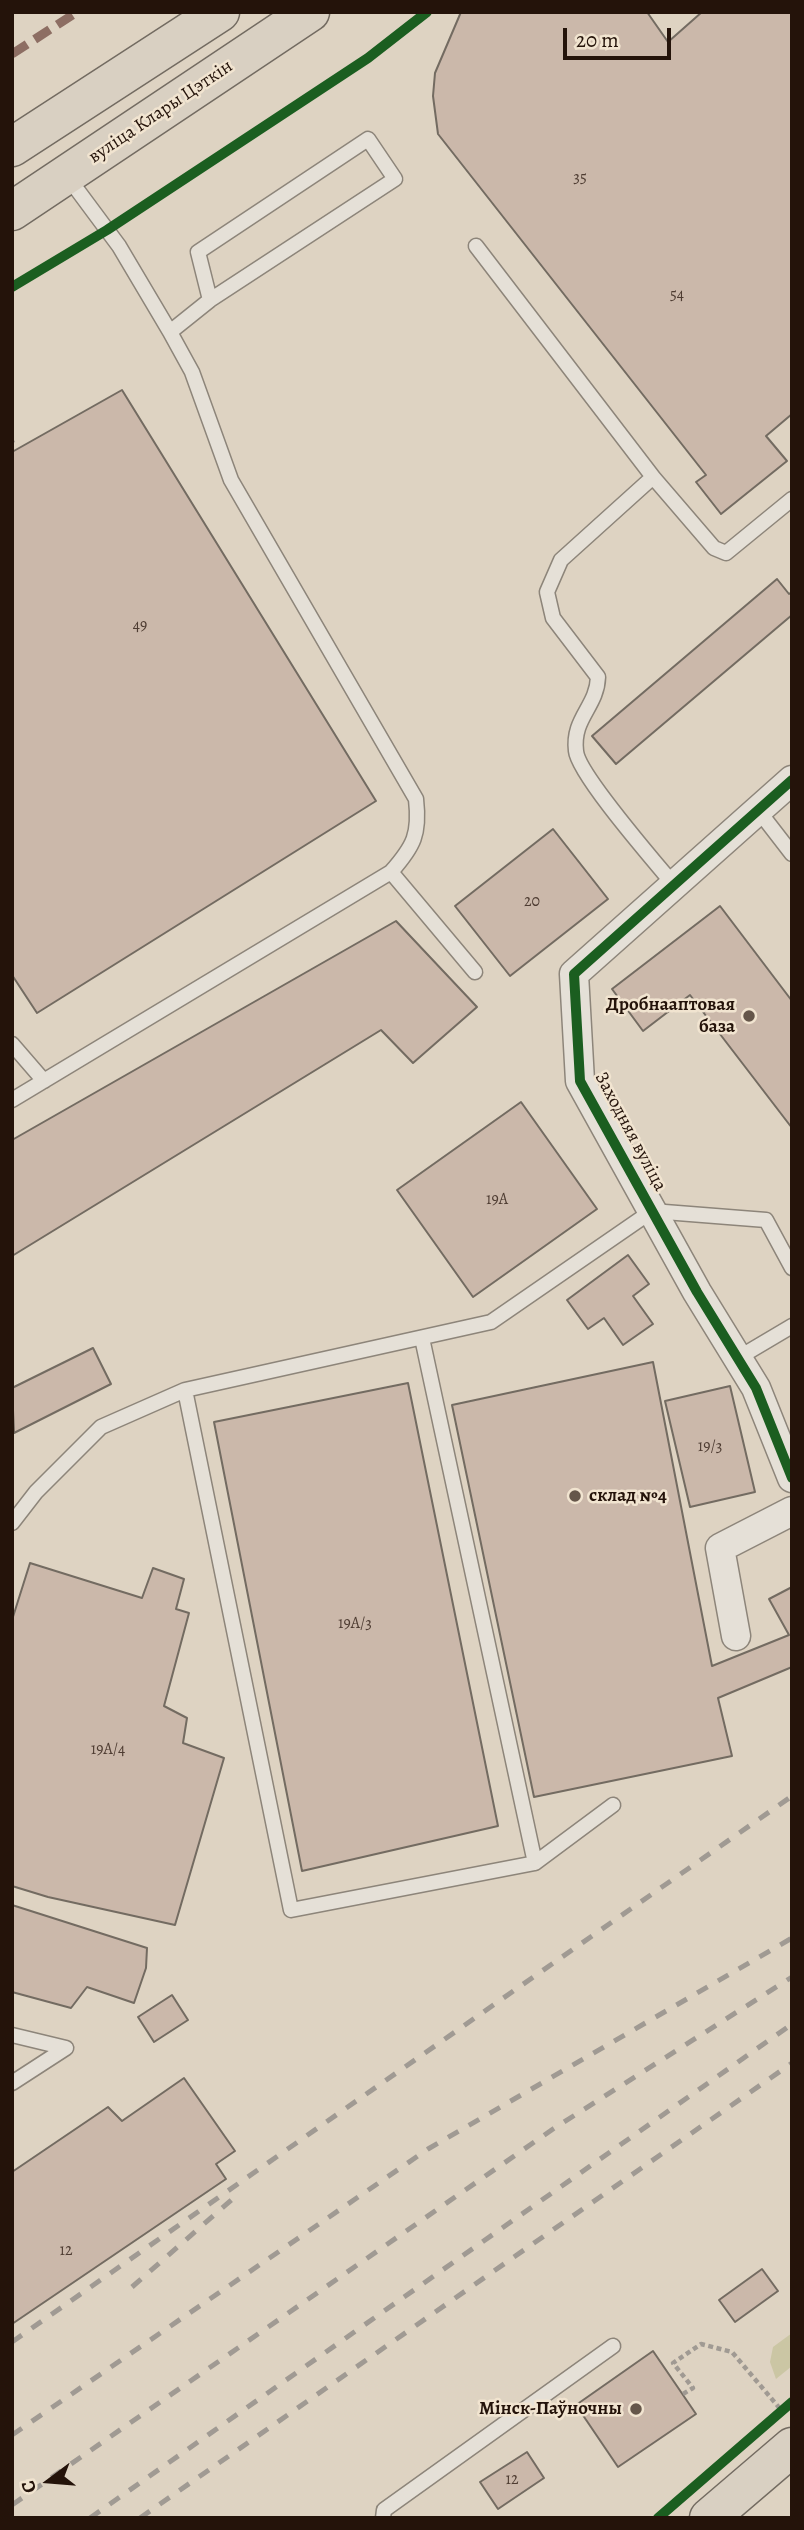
<!DOCTYPE html>
<html>
<head>
<meta charset="utf-8">
<style>
	body { margin:0 }
	#map { position:relative; width:804px; height:2530px; overflow:hidden; background:#ded3c2; font-family:Alegreya,serif }
	canvas { display:block }
	.frame { position:absolute; inset:0; border:14px solid #24130a; pointer-events:none }
	.north { position:absolute; left:14px; top:2446px; width:70px; height:70px; -webkit-text-stroke:5px #f1e4d0; paint-order:stroke; rotate:254deg; font-size:19px; font-weight:700; line-height:28px; text-align:center; color:#24130a }
	.north::after { content:''; display:block; margin:auto; width:24px; height:32px; background:#24130a; clip-path:polygon(50% 0,100% 100%,50% 72%,0 100%) }
	.scale { position:absolute; left:563px; top:28px; width:108px; height:32px; box-sizing:border-box; border:4px solid #24130a; border-top:0; padding-left:9px; font-size:21px; line-height:24px; white-space:nowrap; color:#24130a; -webkit-text-stroke:5px #f1e4d0; paint-order:stroke }
</style>
</head>
<body>
<div id="map">
<canvas width="804" height="2530"></canvas>
<div class="frame"></div>
<div class="north">С</div>
<div class="scale">20 m</div>
</div>
<script>
const ctx = document.querySelector('canvas').getContext('2d');
ctx.lineJoin = 'round';
function fill(path, color) { ctx.fillStyle = color; ctx.fill(path, 'evenodd'); }
function strokePath(path, color, width, dash) { ctx.strokeStyle = color; ctx.lineWidth = width; ctx.lineCap = dash ? 'butt' : 'round'; ctx.setLineDash(dash || []); ctx.stroke(path); }
function drawText(font, color, halo, rows, align = 'center') {
  ctx.font = font + ' Alegreya,serif'; ctx.lineWidth = 5; ctx.setLineDash([]); ctx.textBaseline = 'middle'; ctx.strokeStyle = halo; ctx.fillStyle = color; for (const [text, x, y, turn = 0] of rows) {
    ctx.save(); ctx.translate(x, y); ctx.rotate((+turn || 0) * Math.PI / 180); ctx.textAlign = isNaN(turn) ? turn : align; if (halo) ctx.strokeText(text, 0, 0); ctx.fillText(text, 0, 0); ctx.restore();
  }
}
fill(new Path2D(`
	M792,2333V2366L776,2379L770,2362L773,2347Z`), '#cbc6a4');
const building = new Path2D(`
	M461,12H647L668,42L702,12H792V414L766,436L787,461L721,514L696,482L706,475L438,134L433,96L435,73Z
	M122,390L376,801L37,1013L12,975V452Z
	M777,579L789,594L792,592V615L616,764L592,736Z
	M553,829L608,899L510,976L455,906Z
	M720,906L792,1001V1128L690,995L643,1031L612,989Z
	M396,921L477,1007L413,1063L381,1030L12,1256V1140Z
	M521,1102L597,1209L473,1297L397,1190Z
	M628,1255L649,1284L633,1296L653,1324L623,1345L604,1318L588,1329L567,1300Z
	M93,1348L111,1384L14,1433L12,1388Z
	M653,1362L712,1666L789,1635L769,1599L792,1587V1667L718,1698L732,1756L534,1797L452,1405Z
	M408,1383L498,1826L302,1871L214,1422Z
	M730,1386L755,1492L690,1507L665,1401Z
	M30,1563L142,1598L153,1568L184,1579L176,1609L189,1613L164,1706L187,1718L183,1743L224,1758L175,1925L48,1897L12,1886V1620Z
	M12,1905L147,1948L146,1968L134,2003L87,1987L71,2008L12,1992Z
	M172,1995L188,2020L154,2042L138,2017Z
	M184,2078L235,2151L216,2164L226,2179L12,2324V2172L108,2107L122,2121Z
	M762,2269L778,2291L735,2322L719,2300Z
	M653,2351L696,2414L618,2467L576,2405Z
	M527,2452L544,2478L498,2509L480,2482Z`);
fill(building, '#cbb8aa');
strokePath(building, '#736b61', 2);
const lane = new Path2D(`
	M67,176L119,246L170,332L210,300L395,179L368,139L198,252L210,300
	M476,246L653,477L561,560L547,592L553,618L598,677C597,707 572,718 576,751C578,774 655,862 674,885
	M653,477L714,548L726,553L792,499
	M758,810L792,854
	M391,872L475,972
	M12,1044L44,1081
	M12,1100L391,872C414,846 420,834 416,799L231,480L192,372L170,332
	M422,1338L535,1863
	M738,1358L792,1326
	M185,1390L291,1910L535,1863L613,1805
	M12,1523L36,1492L101,1427L185,1390L491,1322L652,1211L766,1220L792,1268
	M12,2035L66,2048L12,2083
	M383,2518L384,2510L613,2346`);
const street = new Path2D(`
	M792,780L574,974L580,1081L697,1292L756,1388L792,1478
	M736,1636L720,1548L792,1511`);
const primary = new Path2D(`
	M12,147L220,12
	M12,211L310,12
	M709,2518L792,2447`);
strokePath(lane, '#8d857a', 17);
strokePath(street, '#8d857a', 31);
strokePath(primary, '#736b61', 41);
strokePath(new Path2D(`
	M12,441L13,443
	M683,2394L693,2388L673,2363L701,2344L732,2352L782,2411
	M782,2411L792,2402
	M658,2518L675,2503`), '#a09a93', 4.5, [5, 3.5]);
strokePath(lane, '#e5e0d7', 14);
strokePath(street, '#e5e0d7', 28);
strokePath(primary, '#d9d0c2', 38);
strokePath(new Path2D(`
	M132,2287L237,2195
	M12,2342L792,1796
	M12,2435L428,2149L792,1938
	M12,2505L553,2129L792,1977
	M90,2518L792,2024
	M140,2518L792,2063`), '#a09a93', 5, [12, 12]);
strokePath(new Path2D(`
	M12,54L77,12`), '#8d6e63', 9, [18, 9]);
strokePath(new Path2D(`
	M12,287L107,230L368,58L427,12
	M792,780L574,974L580,1081L697,1292L756,1388L792,1478
	M658,2518L792,2402`), '#1b5e20', 10);
for (const [x, y, r, color] of [
	[749,1016,7,"#65564a"],
	[575,1496,7,"#65564a"],
	[636,2409,7,"#65564a"]
]) { const dot = new Path2D(); dot.arc(x, y, r, 0, 2 * Math.PI); ctx.fillStyle = color; ctx.fill(dot); strokePath(dot, '#f1e4d0', 2.5); }
drawText('16px', '#4e3c32', null, [
	["35",580,178],
	["54",677,295],
	["49",140,626],
	["20",532,902],
	["19А",497,1200],
	["19/3",710,1447],
	["19А/3",355,1624],
	["19А/4",108,1750],
	["12",66,2251],
	["12",512,2480]
]);
drawText('19px', '#24130a', '#f1e4d0', [
	["вуліца Клары Цэткін",161,112,-34],
	["Заходняя вуліца",630,1132,62]
]);
drawText('bold 19px', '#24130a', '#f1e4d0', [
	["Дробнааптовая",735,1005],
	["база",735,1027],
	["склад №4",589,1496,"left"],
	["Мінск-Паўночны",622,2409]
], 'right');
</script>
</body>
</html>
